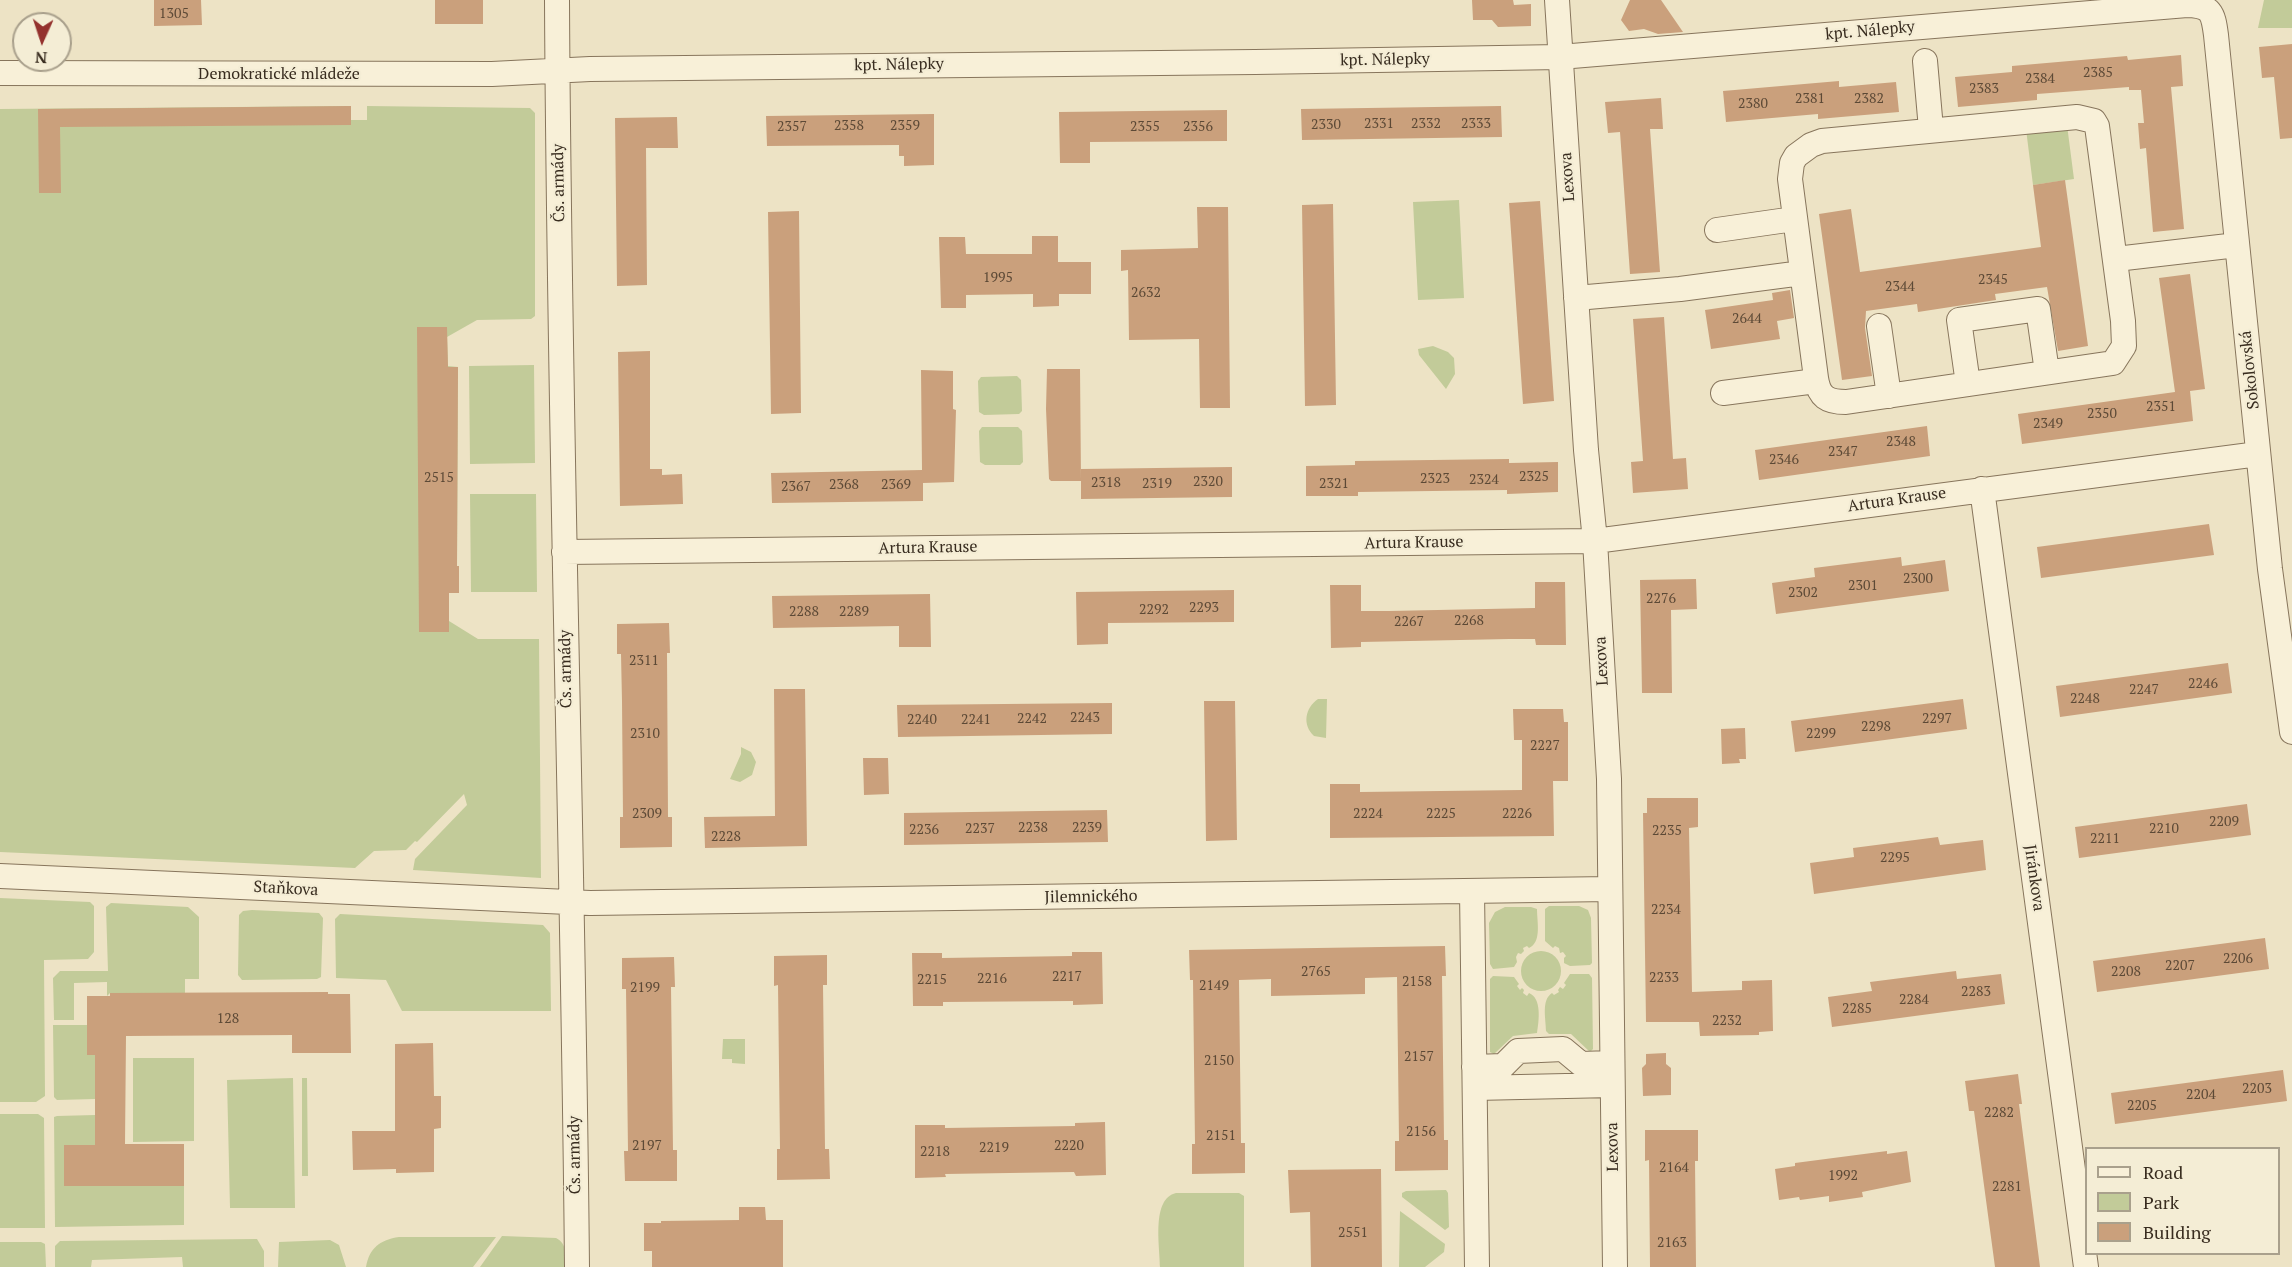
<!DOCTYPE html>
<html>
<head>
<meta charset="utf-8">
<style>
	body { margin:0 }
	#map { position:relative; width:2292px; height:1267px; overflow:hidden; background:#ede3c5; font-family:"PT Serif",serif }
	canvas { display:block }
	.legend { position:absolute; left:2085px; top:1147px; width:195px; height:108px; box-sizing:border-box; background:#f4edd5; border:2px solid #a9a08c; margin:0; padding:8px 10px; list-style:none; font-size:18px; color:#382c1f }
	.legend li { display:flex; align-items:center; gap:12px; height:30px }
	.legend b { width:30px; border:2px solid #a9a08c }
	.north { position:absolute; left:12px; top:12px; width:60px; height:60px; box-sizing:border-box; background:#f4edd5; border:2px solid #a9a08c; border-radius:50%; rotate:183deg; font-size:16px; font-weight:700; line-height:24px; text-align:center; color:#382c1f }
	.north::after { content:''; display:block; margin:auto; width:21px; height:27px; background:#94322e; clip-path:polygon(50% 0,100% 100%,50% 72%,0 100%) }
</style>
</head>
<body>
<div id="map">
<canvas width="2292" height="1267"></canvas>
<ul class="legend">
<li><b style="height:8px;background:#f8f0d8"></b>Road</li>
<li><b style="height:16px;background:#c2cb99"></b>Park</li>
<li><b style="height:16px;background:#caa07c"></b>Building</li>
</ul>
<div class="north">N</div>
</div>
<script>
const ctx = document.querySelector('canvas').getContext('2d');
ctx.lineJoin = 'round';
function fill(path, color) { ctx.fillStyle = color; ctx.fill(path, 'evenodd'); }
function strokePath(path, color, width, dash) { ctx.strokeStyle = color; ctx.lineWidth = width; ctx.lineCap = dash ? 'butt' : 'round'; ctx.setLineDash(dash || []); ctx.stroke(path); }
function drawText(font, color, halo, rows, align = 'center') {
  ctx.font = font + ' "PT Serif",serif'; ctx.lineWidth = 4.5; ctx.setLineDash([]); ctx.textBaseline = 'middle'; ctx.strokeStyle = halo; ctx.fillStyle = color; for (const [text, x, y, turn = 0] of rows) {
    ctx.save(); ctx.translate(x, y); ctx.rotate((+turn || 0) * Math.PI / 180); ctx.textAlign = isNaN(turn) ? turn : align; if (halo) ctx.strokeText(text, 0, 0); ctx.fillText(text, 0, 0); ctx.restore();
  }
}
fill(new Path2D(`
	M2264,0H2292V28H2258Z
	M351,106V120H367V106L530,108L535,113V316L531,319L477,320L447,337L448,366L458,367L457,566H459V593H449V621L478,639H539L541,878L413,870L415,859L467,805L464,794L417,842L415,841L406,850L374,851L355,868L0,852V109Z
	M2067,125L2074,179L2033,185L2026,129Z
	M1459,200L1464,298L1418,300L1413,202Z
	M1433,346L1448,352L1454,358L1455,374L1446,389L1419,355L1418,349Z
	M534,365L535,463L470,464L469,366Z
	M1017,376L1021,380L1022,411L1019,414L984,415L979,412L978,381L981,377Z
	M982,427H1018L1022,431L1023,462L1020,465H985L980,462L979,431Z
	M470,494H536L537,592H471Z
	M1318,699H1327L1326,738L1314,736C1302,725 1305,708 1318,699Z
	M741,747L751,752L756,762L752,775L740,782L730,779L741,754Z
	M0,898L90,902L94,906V952L88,959L44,960L45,1096L36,1102H0Z
	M111,903L188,907L199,917V979H185V993H110L107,996V982L74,983V1020H54L53,978L60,971H108L106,907Z
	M1549,906H1579L1588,910L1591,918L1592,963L1590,965L1570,966L1564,963V958L1566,956L1563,952L1560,953L1559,948L1555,946L1553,948L1545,941V909Z
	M1505,907H1531L1537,909C1537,922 1542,942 1529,948L1527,946L1523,948L1524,951L1521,954L1518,953L1516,957L1517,962L1514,967L1493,969L1490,964L1489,923L1495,912Z
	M252,910L319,913L323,918L321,977L317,979L242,980L238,975L239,915L243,911Z
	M340,914L543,925L550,933L551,1011H402L386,980L336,978L335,919Z
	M1521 971a20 20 0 1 1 40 0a20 20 0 1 1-40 0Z
	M1570,974H1589L1592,978L1593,1049L1590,1052L1571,1034H1549L1546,1031C1546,1019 1541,1000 1552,993L1554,995L1559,992L1558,990L1560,987L1563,989L1566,985L1564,983Z
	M1493,976L1514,977L1519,984L1517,986L1520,990L1522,988L1524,990L1523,993L1527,996L1529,993C1542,998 1539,1021 1537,1033L1513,1036L1494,1054L1490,1052V979Z
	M53,1025H87V1055H95V1099L57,1100L54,1097Z
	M723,1039H745V1064L732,1063V1059H722Z
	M133,1058H194V1141L133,1142Z
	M293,1078L295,1208H230L227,1080Z
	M302,1078H307L308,1176H302Z
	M0,1114H38L44,1118L45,1228H0Z
	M95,1115V1145H64V1186H184V1225L55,1227L54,1117L57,1116Z
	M1446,1190L1448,1193L1449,1227L1445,1230L1402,1197V1193L1406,1191Z
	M1176,1193H1239L1244,1196V1267H1160C1160,1246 1151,1199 1176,1193Z
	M1400,1211L1445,1244L1444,1252L1425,1267H1399Z
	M502,1236L556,1238C568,1244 565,1256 565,1267H480Z
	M399,1237H496L473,1267H366C369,1248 380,1240 399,1237Z
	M257,1239L264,1251V1267H183L182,1257L92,1260L91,1267H55V1246L60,1241Z
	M330,1240L339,1245L346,1267H278L279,1242Z
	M0,1242H41L45,1244L46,1267H0Z`), '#c2cb99');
fill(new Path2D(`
	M154,0H201L202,25L154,26Z
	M435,0H483V24H435Z
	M1472,0H1513L1514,5L1531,4V26L1498,27L1492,20H1473Z
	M1630,0H1661L1683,32L1658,34L1644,29L1629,31L1621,20Z
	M2292,44V138L2280,139L2274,77L2262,78L2259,47Z
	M2181,55L2183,86L2171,87L2184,229L2153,232L2146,148L2140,149L2138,123H2144L2141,90H2129V87L2037,94V100L1958,107L1955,77L2012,72V66L2127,56L2128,60Z
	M1839,81V87L1896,82L1899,112L1818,119V114L1726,122L1723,91Z
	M1661,98L1663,129H1650L1660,272L1630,274L1620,132L1608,133L1605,102Z
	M351,106V125L60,127L61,193H39L38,109Z
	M1501,106L1502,137L1302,140L1301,109Z
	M1227,110V141L1090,142V163H1060L1059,112Z
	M934,114V165L904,166V156H899V145L767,146L766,116Z
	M677,117L678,148H646L647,285L617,286L615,118Z
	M2065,180L2088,346L2058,351L2047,287L1995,294L1996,300L1918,312L1917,304L1866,311L1865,328L1872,376L1842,380L1819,214L1851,209L1860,272L2041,247L2033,185Z
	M1540,201L1554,401L1523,404L1509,203Z
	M1333,204L1336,405L1305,406L1302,205Z
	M1197,207H1228L1230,408H1200L1199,339L1129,340L1128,270L1121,271V250L1198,248Z
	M799,211L801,413L771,414L768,212Z
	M1032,236H1058V262H1091V294H1059V306L1033,307V294L966,295V308H941L939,237H965L966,254H1032Z
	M2190,274L2205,389L2190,391L2193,421L2022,444L2018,414L2175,392L2159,278Z
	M1790,290L1794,318L1777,321L1780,339L1711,349L1705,310L1773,300L1772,293Z
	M1664,317L1673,459L1686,458L1688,489L1633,493L1631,462L1643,461L1633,319Z
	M417,327H447L448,367H458L457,566H459V593H449V632H419Z
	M650,351V469H662V475L682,474L683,504L620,506L618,352Z
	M1047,369H1080L1081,481H1051L1049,479L1046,409Z
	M921,370L953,371V409L956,410L954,482L923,483V501L772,503L771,473L922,470Z
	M1927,426L1930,456L1759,480L1755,450Z
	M1509,459V463L1558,462V492L1507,494V490L1358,492V496H1306V466L1355,465V461Z
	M1232,467V497L1081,499V469Z
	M2209,524L2214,555L2041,578L2037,547Z
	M1901,557L1902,566L1945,560L1949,591L1776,614L1772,583L1815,577L1814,568Z
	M1696,579L1697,609L1671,610L1672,693H1642L1640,580Z
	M1535,582H1565L1566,645H1536L1535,639H1509L1361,642V647L1331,648L1330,585H1361V611H1389L1535,608Z
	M1234,590V622L1108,623V644L1077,645L1076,592Z
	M930,594L931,647H899V626L773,628L772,596Z
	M669,623L670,653H667L668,817H672V847L620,848V817H623L622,701L621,654H617V624Z
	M2228,663L2232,693L2060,717L2056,686Z
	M774,689H805L807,846L705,848L704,817L775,816Z
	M1963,699L1967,729L1795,752L1791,721Z
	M1204,701H1235L1237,840L1206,841Z
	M1112,703V734L898,737L897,705Z
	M1513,709H1563L1564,722H1568V781H1553L1554,836L1330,838V784H1360V792L1522,790V740H1514Z
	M1745,728L1746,759H1739L1740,763L1722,764L1721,729Z
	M863,758H888L889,794L864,795Z
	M1647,798H1698V827L1689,828L1692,992L1742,990V981L1772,980L1773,1031L1759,1032V1035L1700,1036L1699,1022H1646L1643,813H1647Z
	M2247,804L2251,835L2079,858L2075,827Z
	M1107,810L1108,842L904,845V813Z
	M1938,837L1940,845L1983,840L1986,870L1814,894L1810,863L1854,857L1853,848Z
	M2265,938L2269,969L2097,992L2093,961Z
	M1445,946L1446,976H1442L1444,1140H1448V1170L1395,1171V1141H1399L1397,977L1365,978V994L1271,996V979L1239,980L1241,1143H1245V1173L1192,1174V1144H1195L1193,980H1190L1189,950Z
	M1072,952H1102L1103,1004L1073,1005V1001L943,1002V1006H913L912,953H942V958L1072,956Z
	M827,955V985H823L825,1149H829L830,1179L777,1180V1149H780L778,985L774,986V956Z
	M674,957L675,987H671L673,1150H677V1181H625L624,1151H628L626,989H622V958Z
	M1956,971L1957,979L2001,974L2005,1004L1832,1027L1828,997L1872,991L1870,982Z
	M328,992V994H350L351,1053H292V1035L126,1036L125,1144H184V1186H64V1145H95V1055H87V996H110V993Z
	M433,1043L434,1096H441V1128L434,1129V1172L396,1173V1169L353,1170L352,1131H395V1044Z
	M1666,1053V1064L1671,1068V1095L1643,1096L1642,1068L1646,1064V1054Z
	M2283,1070L2287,1101L2115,1124L2111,1093Z
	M2018,1074L2022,1104H2019L2040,1267H1995L1974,1111H1969L1965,1081Z
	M1105,1122L1106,1175L1076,1176L1074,1172L945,1174L946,1177L915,1178V1125H945V1128L1075,1126V1123Z
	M1645,1130H1698V1161H1695L1696,1267H1650L1649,1160L1645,1161Z
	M1887,1151V1154L1907,1151L1911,1182L1862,1192L1863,1197L1829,1202V1196L1800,1200L1799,1197L1779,1200L1775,1169L1795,1166V1163Z
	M1381,1169L1382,1267H1311L1310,1212L1290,1213L1288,1170Z
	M739,1207H765L766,1220H783V1267H652V1251H644V1223H661V1221L739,1220Z`), '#caa07c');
const street = new Path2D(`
	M557,0C559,422 573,845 577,1267
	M1557,0L1586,450L1595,541L1609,779L1615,1267
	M1925,61L1931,129
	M0,73L492,74L590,69L1255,62L1560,57L2187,5C2211,6 2213,12 2216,35L2270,569L2292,732
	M2077,117L2094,121L2097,126L2123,321L2124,346L2113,363L1846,402C1827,402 1819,397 1816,378L1790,179L1792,163L1796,156L1811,145L1822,141Z
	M1717,230L1794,219
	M2116,259L2237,245
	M1576,298L1680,289L1802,273
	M1879,326L1889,396
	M1968,384L1959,320L2038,309L2047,372
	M1723,393L1816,381
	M1982,489L2086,1267
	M564,552L1595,541L2258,454
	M0,876L590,903L1610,889
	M1472,891L1477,1267
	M1474,1067L1503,1066L1518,1051L1563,1049L1581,1064L1612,1063
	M1475,1088L1612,1085`);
strokePath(street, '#87755c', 26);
strokePath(street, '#f8f0d8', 24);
drawText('14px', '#5c4936', null, [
	["1305",174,14],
	["2385",2098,73],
	["2384",2040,79],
	["2383",1984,89],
	["2381",1810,99],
	["2382",1869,99],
	["2380",1753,104],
	["2331",1379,124],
	["2332",1426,124],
	["2333",1476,124],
	["2330",1326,125],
	["2358",849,126],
	["2359",905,126],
	["2357",792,127],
	["2355",1145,127],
	["2356",1198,127],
	["1995",998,278],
	["2345",1993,280],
	["2344",1900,287],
	["2632",1146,293],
	["2644",1747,319],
	["2351",2161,407],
	["2350",2102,414],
	["2349",2048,424],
	["2348",1901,442],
	["2347",1843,452],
	["2346",1784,460],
	["2325",1534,477],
	["2515",439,478],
	["2323",1435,479],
	["2324",1484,480],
	["2320",1208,482],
	["2318",1106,483],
	["2319",1157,484],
	["2321",1334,484],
	["2368",844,485],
	["2369",896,485],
	["2367",796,487],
	["2300",1918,579],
	["2301",1863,586],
	["2302",1803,593],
	["2276",1661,599],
	["2293",1204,608],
	["2292",1154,610],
	["2288",804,612],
	["2289",854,612],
	["2268",1469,621],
	["2267",1409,622],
	["2311",644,661],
	["2246",2203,684],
	["2247",2144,690],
	["2248",2085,699],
	["2243",1085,718],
	["2242",1032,719],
	["2297",1937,719],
	["2240",922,720],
	["2241",976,720],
	["2298",1876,727],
	["2310",645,734],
	["2299",1821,734],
	["2227",1545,746],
	["2309",647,814],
	["2224",1368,814],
	["2225",1441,814],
	["2226",1517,814],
	["2209",2224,822],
	["2238",1033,828],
	["2239",1087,828],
	["2237",980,829],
	["2210",2164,829],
	["2236",924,830],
	["2235",1667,831],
	["2228",726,837],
	["2211",2105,839],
	["2295",1895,858],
	["2234",1666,910],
	["2206",2238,959],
	["2207",2180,966],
	["2765",1316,972],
	["2208",2126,972],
	["2217",1067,977],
	["2233",1664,978],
	["2216",992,979],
	["2215",932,980],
	["2158",1417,982],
	["2149",1214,986],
	["2199",645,988],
	["2283",1976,992],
	["2284",1914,1000],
	["2285",1857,1009],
	["128",228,1019],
	["2232",1727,1021],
	["2157",1419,1057],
	["2150",1219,1061],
	["2203",2257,1089],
	["2204",2201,1095],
	["2205",2142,1106],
	["2282",1999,1113],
	["2156",1421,1132],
	["2151",1221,1136],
	["2197",647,1146],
	["2220",1069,1146],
	["2219",994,1148],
	["2218",935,1152],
	["2164",1674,1168],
	["1992",1843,1176],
	["2281",2007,1187],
	["2551",1353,1233],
	["2163",1672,1243]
]);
drawText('16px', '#382c1f', '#f4edd5', [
	["kpt. Nálepky",1870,31,-5],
	["kpt. Nálepky",1385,60,-1],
	["kpt. Nálepky",899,65,-1],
	["Demokratické mládeže",279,74],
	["Lexova",1568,177,-94],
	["Čs. armády",559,183,-91],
	["Sokolovská",2250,370,-96],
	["Artura Krause",1897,500,-8],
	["Artura Krause",1414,543,-1],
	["Artura Krause",928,548,-1],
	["Lexova",1602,661,-93],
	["Čs. armády",566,669,-91],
	["Jiránkova",2034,878,82],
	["Staňkova",286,889,3],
	["Jilemnického",1091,897,-1],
	["Lexova",1613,1147,-91],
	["Čs. armády",575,1155,-91]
]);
</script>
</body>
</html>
